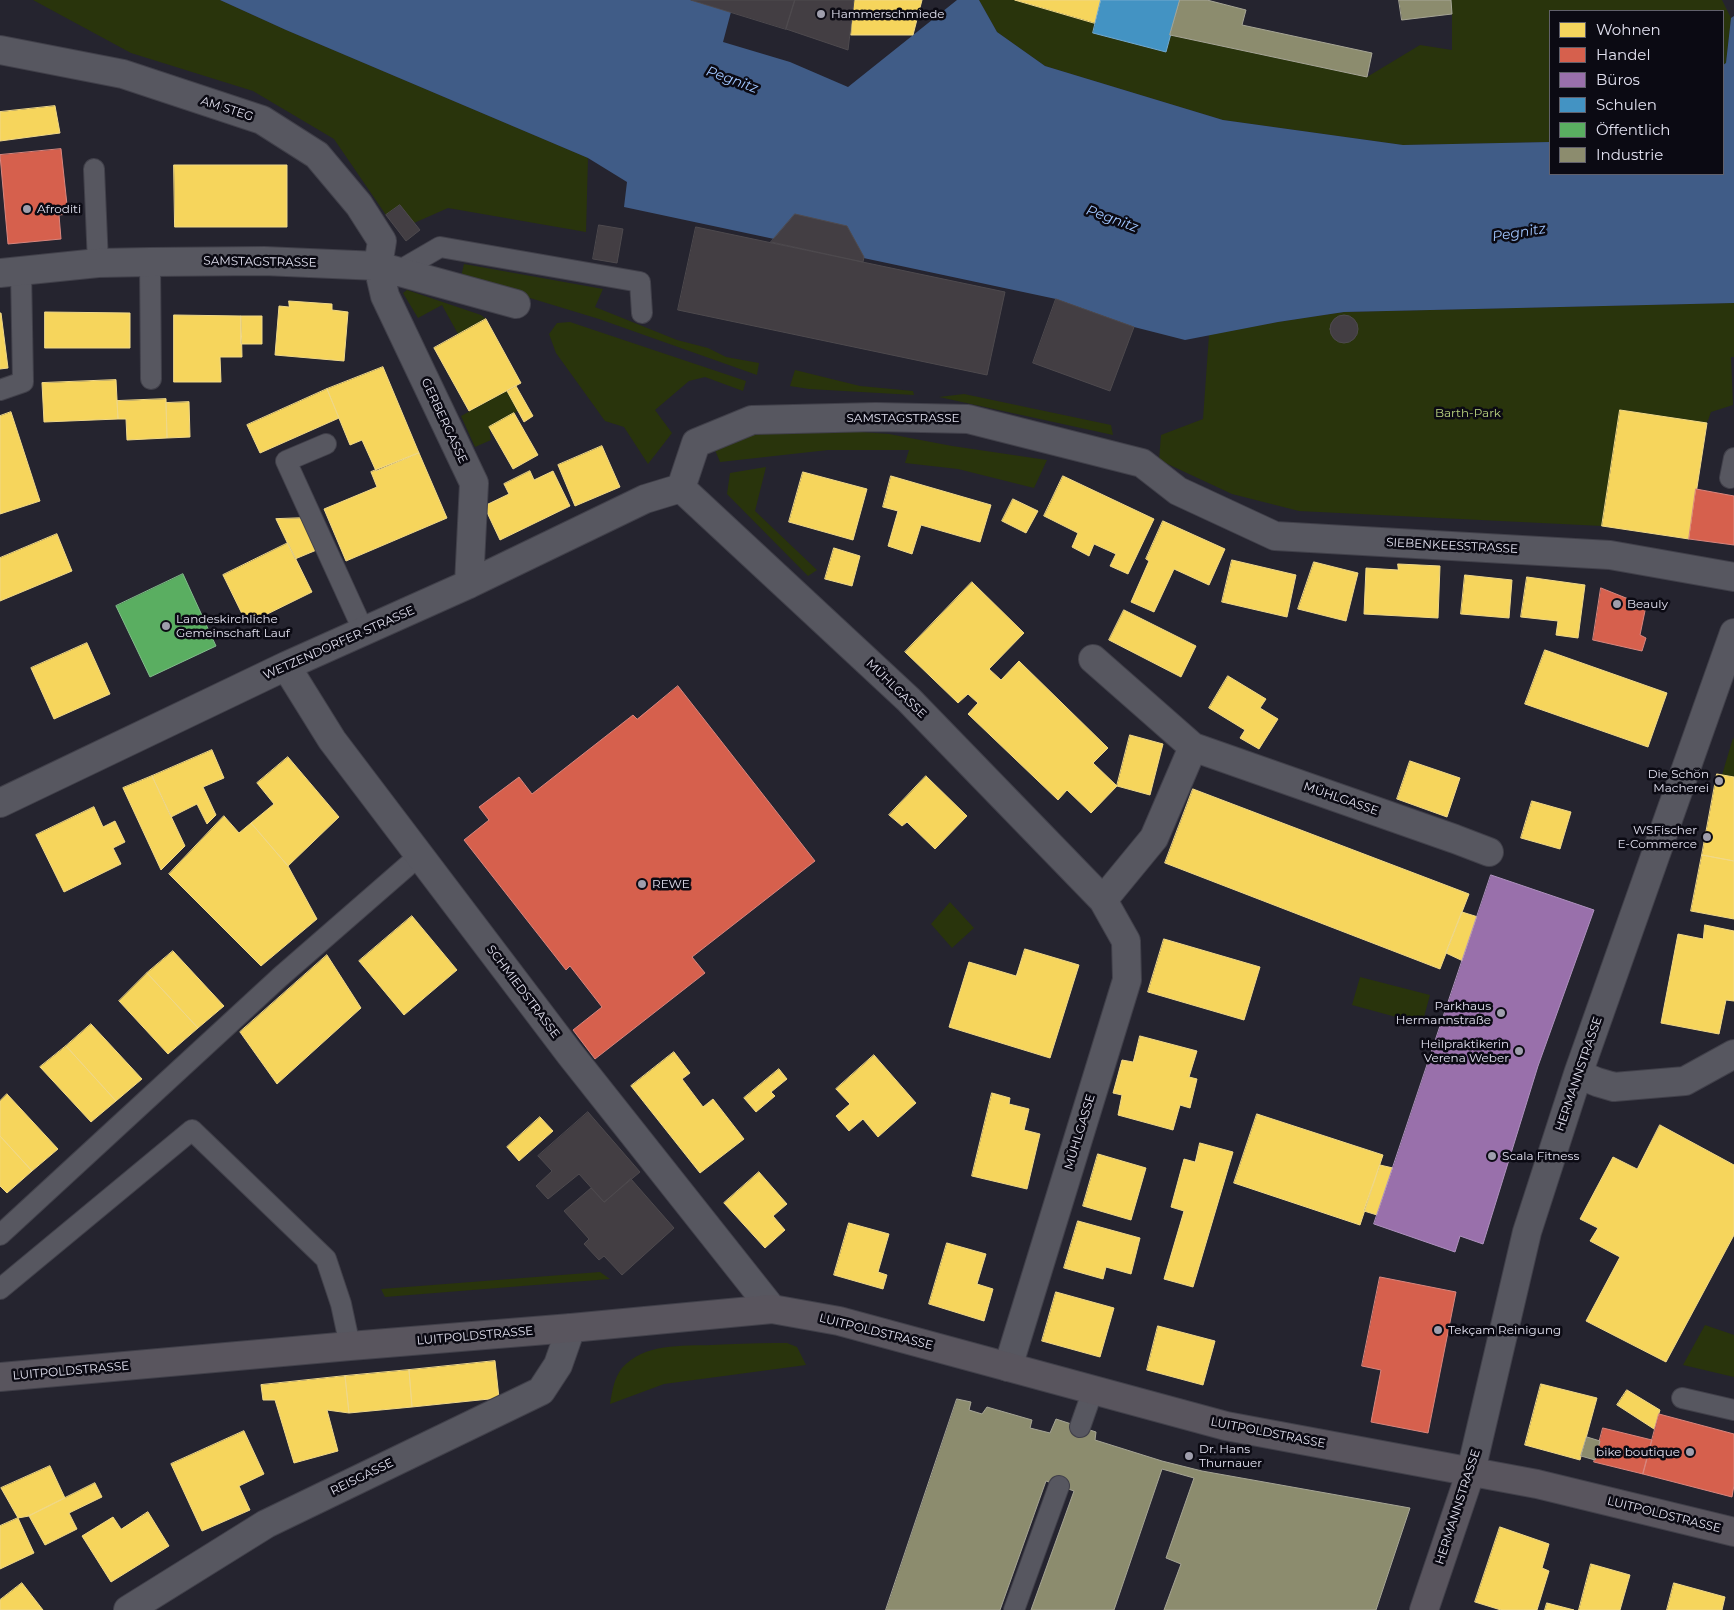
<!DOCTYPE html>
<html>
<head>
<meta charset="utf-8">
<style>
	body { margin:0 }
	#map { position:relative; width:1734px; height:1610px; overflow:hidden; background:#25242f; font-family:Montserrat,sans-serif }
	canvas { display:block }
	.legend { position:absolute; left:1549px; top:10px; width:175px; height:165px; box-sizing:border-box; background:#0b0a13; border:1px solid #61606b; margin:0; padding:6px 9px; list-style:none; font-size:15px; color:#e1e0ef }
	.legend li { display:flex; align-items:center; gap:10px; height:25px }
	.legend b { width:25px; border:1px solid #61606b }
</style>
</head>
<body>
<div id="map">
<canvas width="1734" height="1610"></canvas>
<ul class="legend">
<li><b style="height:14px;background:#f6d55c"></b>Wohnen</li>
<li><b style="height:14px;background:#d6604d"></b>Handel</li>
<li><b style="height:14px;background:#9970ab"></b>Büros</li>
<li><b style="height:14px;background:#4393c3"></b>Schulen</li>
<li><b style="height:14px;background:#5aae61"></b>Öffentlich</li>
<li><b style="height:14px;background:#8c8c6e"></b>Industrie</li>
</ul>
</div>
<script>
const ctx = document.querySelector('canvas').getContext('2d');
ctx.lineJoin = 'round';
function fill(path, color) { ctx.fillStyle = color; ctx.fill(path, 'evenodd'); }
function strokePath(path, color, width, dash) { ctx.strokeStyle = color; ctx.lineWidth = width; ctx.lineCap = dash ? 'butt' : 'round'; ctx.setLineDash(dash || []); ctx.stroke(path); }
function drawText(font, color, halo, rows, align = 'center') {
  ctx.font = font + ' Montserrat,sans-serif'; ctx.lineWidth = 5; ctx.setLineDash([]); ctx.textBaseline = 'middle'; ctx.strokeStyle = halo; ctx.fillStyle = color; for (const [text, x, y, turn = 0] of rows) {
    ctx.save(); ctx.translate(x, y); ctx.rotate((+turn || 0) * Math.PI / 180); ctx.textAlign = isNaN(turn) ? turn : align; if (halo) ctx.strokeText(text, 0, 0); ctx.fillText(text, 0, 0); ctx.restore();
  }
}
fill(new Path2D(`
	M33,0H220L286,30L588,158L586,232L448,208L414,223L400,205L386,215L334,139L253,91L131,53Z
	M979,0H1015L1095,23L1093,33L1166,52L1170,35L1367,77L1420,45L1452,50V14L1451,0H1722L1731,18L1726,63L1723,65V11H1550V142L1403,145L1223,120L1045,66L997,32Z
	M464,264L603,289L595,307L677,340L708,348L726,357L759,363L757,375L599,319L461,277Z
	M407,290L481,315L486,319L458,334L442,305L418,318L403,293Z
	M1734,303V357H1731L1733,405L1711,412L1707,423L1620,410L1602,526L1299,511L1232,494L1159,460L1161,435L1203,419L1209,335L1278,322L1344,312Z
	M570,322L746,381L743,391L705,377L689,381L655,410L672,433L648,464L624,427L605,421L556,353L549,334L557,323Z
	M795,370L860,386L913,391L914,395L809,389L790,386Z
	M507,391L518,411L489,427L491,440L475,447L461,416Z
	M964,394L1111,425L1113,435L939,397Z
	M820,429L889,434L952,446L1047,460L1034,488L958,469L905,463L909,450H828L720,462L715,450L749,435Z
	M766,467L755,511L817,570L808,576L727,494L730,473Z
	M1733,738L1734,739V777L1722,775Z
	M950,902L974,928L952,948L931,924Z
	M1360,977L1430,995L1422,1024L1352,1005Z
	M600,1272L610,1279L385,1297L381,1289Z
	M1705,1325L1734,1335V1377L1683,1365Z
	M774,1343H787L797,1347L806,1365L664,1384L610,1404C612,1392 614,1378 622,1368C644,1343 682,1346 712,1345C733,1344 753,1343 774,1343Z`), '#29340c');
fill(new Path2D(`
	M220,0H691L731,12L723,42L790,62L848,87L957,0H979L997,32L1045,66L1223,120L1403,145L1550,142V174H1723V65L1726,63L1731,18L1734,16V303L1344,312L1278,322L1185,340L1134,327L1056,299L624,207L627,182L588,158L286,30Z`), '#405c87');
const homes = new Path2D(`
	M854,0H922L913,35H851Z
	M1015,0H1101L1095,23Z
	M55,106L60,133L0,141V112Z
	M174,165H287V227H175Z
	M289,301L332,304V310L348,312L344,361L275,355L279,306L289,307Z
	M45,312L130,313V348H45Z
	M0,313H1L8,368L0,369Z
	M174,315L241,316L242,357H220L221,382H174Z
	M241,316H262V344H241Z
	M486,319L521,383L469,411L434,348Z
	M383,367L419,453L376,471L362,440L350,445L327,389Z
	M116,380L118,419L44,422L42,383Z
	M516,386L533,416L524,422L507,391Z
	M327,389L339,418L260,453L247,425Z
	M166,399L167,438L127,440L126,419H118L117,401Z
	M189,402L190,437L167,438L166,403Z
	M1620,410L1707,423L1689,539L1602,526Z
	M11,412L40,501L0,514V416Z
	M514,413L538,455L513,469L489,427Z
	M602,446L620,487L575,506L558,465Z
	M419,453L447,518L346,561L324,509L377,487L371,472Z
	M530,471L534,480L553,471L570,506L500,540L484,506L509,494L504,484Z
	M803,472L867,489L853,540L789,522Z
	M891,476L991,505L980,542L921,525L912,554L888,546L898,511L883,507Z
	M1063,476L1154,519L1128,574L1110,566L1116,554L1094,544L1089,556L1072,547L1078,533L1044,516Z
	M1013,499L1038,511L1026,533L1002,521Z
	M306,518L319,549L295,559L276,519Z
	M1163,521L1225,549L1209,585L1174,569L1154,612L1131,602L1149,561L1146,559Z
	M57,534L72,571L0,601V558Z
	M288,543L312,592L247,624L223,575Z
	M834,548L860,556L852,586L825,579Z
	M1232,560L1296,575L1287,617L1222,602Z
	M1314,562L1358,573L1346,621L1298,609Z
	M1398,564L1440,566L1438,618L1364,614L1366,568L1398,570Z
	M1465,575L1512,580L1509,618L1461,614Z
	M1527,577L1585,585L1578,638L1556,635L1558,621L1521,617Z
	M972,582L1024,633L989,669L1001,680L1019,661L1108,748L1093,763L1117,786L1091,813L1067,790L1058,800L968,714L978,703L968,694L958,703L905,652Z
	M1124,610L1196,646L1181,677L1109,640Z
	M87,643L110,694L54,719L31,668Z
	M1545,650L1667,693L1648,747L1525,704Z
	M1228,676L1266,699L1260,708L1278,719L1259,749L1240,738L1245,730L1209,708Z
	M1130,735L1163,744L1150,795L1117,786Z
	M212,750L224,778L203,787L216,815L207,824L197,804L171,817L152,776Z
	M288,757L339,817L288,866L251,823L274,804L257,783Z
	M1410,761L1460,778L1447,817L1397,799Z
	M1717,774L1734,777V861L1702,855Z
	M152,776L185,846L161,870L123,788Z
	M926,776L967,816L935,849L907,822L902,826L889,815Z
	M1193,789L1469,894L1440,969L1165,863Z
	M1532,801L1571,812L1560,849L1521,838Z
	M94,807L103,827L115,821L125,842L113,848L121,864L64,892L36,835Z
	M224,816L239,833L251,823L288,866L317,919L261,966L169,874Z
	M1702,855L1734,861V919L1691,911Z
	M1462,912L1478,917L1463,961L1446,953Z
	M412,916L457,970L404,1015L359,961Z
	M1705,925L1734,931V1001L1726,1000L1719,1034L1661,1023L1678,934L1703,939Z
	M1164,939L1260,967L1244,1020L1148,992Z
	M1025,949L1079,965L1050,1058L949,1027L969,962L1016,976Z
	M173,951L224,1006L198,1028L147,973Z
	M327,955L361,1008L277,1084L240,1032Z
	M147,973L198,1028L168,1054L119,1001Z
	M91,1024L142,1079L116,1101L66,1046Z
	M1140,1036L1197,1051L1189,1077L1197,1079L1190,1108L1180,1105L1173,1130L1118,1115L1122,1095L1113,1093L1122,1060L1133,1062Z
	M66,1046L116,1101L91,1122L40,1067Z
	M674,1052L690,1073L682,1079L703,1107L713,1099L744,1139L700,1173L631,1086Z
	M874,1055L916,1103L878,1137L863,1119L849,1131L836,1116L850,1104L836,1089Z
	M779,1069L787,1079L771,1092L775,1096L756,1112L744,1098Z
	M992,1093L1010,1098L1009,1104L1029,1109L1024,1130L1040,1134L1027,1189L972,1176Z
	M7,1094L58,1149L32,1171L0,1136V1101Z
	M1257,1114L1383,1155L1360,1225L1234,1183Z
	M540,1117L553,1131L519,1161L507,1147Z
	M1660,1125L1734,1165V1235L1666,1362L1586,1321L1620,1257L1590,1241L1598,1228L1580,1219L1613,1157L1637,1169Z
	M0,1136L32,1171L7,1193L0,1186Z
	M1200,1143L1233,1152L1193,1287L1164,1279L1184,1211L1171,1207L1184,1159L1195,1162Z
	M1098,1154L1146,1168L1131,1220L1083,1206Z
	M1380,1165L1393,1168L1377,1215L1364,1211Z
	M759,1172L787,1204L773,1216L785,1230L765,1248L724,1203Z
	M1078,1221L1140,1238L1131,1274L1106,1267L1103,1279L1064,1268Z
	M849,1223L889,1234L878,1272L887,1275L883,1289L834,1275Z
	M947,1243L986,1254L977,1284L993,1289L984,1321L929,1304Z
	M1056,1292L1114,1308L1100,1357L1042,1341Z
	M1158,1326L1215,1341L1203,1385L1147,1370Z
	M495,1361L499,1398L412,1407L409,1370Z
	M409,1370L412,1407L349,1413L345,1376Z
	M345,1376L349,1413L327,1410L338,1451L294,1463L275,1400H263L261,1385Z
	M1541,1384L1597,1398L1580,1460L1525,1445Z
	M1627,1390L1660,1410L1654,1429L1617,1405Z
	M244,1431L264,1474L239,1486L250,1510L202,1531L171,1464Z
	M50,1466L65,1498L29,1516L18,1518L1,1488Z
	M95,1483L102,1497L69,1513L77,1529L45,1545L29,1516Z
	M148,1512L169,1546L111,1582L82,1536L113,1517L121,1529Z
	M18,1518L34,1553L0,1569V1526Z
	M1500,1527L1549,1544L1542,1568L1549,1571L1537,1610H1501L1475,1602Z
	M1591,1564L1630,1575L1620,1610H1579Z
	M22,1583L43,1610H0V1600Z
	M1674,1583L1725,1597L1722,1610H1667Z
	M1547,1603L1574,1610H1545Z`);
fill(homes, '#f6d55c');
strokePath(homes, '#f0d888', 1);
const shops = new Path2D(`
	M61,149L68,214L59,215L61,239L8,244L0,155Z
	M1696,489L1734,496V545L1689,539Z
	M1601,588L1646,606L1640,635L1646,638L1642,651L1593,640Z
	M678,686L815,861L692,957L705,973L595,1059L573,1030L602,1007L570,966L566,970L464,840L489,820L479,807L519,777L532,794L633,715L637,719Z
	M1380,1277L1456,1292L1428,1433L1371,1422L1381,1370L1362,1366Z
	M1659,1414L1734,1434V1485L1732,1497L1643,1474Z
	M1603,1428L1652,1440L1643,1474L1594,1462Z`);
fill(shops, '#d6604d');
strokePath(shops, '#d9867e', 1);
const offices = new Path2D(`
	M1491,875L1594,910L1538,1066L1483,1244L1460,1236L1455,1252L1374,1224Z`);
fill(offices, '#9970ab');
strokePath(offices, '#af92bf', 1);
const schools = new Path2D(`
	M1101,0H1180L1166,52L1093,33Z`);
fill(schools, '#4393c3');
strokePath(schools, '#72aad0', 1);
const public = new Path2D(`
	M183,574L216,646L150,677L116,606Z`);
fill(public, '#5aae61');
strokePath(public, '#82bd8c', 1);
const industry = new Path2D(`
	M1180,0H1207L1246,10L1242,25L1372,53L1367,77L1170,35Z
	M1399,0H1451L1452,14L1402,20Z
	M957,1399L971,1402L969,1410L982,1414L987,1407L1032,1420L1030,1428L1050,1433L1056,1419L1096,1432L1095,1440L1162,1461L1202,1471L1410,1508L1376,1610H1164L1181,1564L1166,1558L1194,1478L1162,1469L1114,1610H1031L1074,1491L1046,1481L1000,1610H886Z
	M1587,1437L1600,1441L1595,1460L1581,1456Z`);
fill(industry, '#8c8c6e');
strokePath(industry, '#a6a595', 1);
const building = new Path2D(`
	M691,0H795L786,29Z
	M795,0H854L848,50L786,29Z
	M400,205L420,230L406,241L386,215Z
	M795,214L847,226L864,257L863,262L771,242Z
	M599,225L623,229L617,263L593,259Z
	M696,227L1005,292L987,375L678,310Z
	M1056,299L1134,327L1110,391L1033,363Z
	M1330 329a14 14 0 1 1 28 0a14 14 0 1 1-28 0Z
	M588,1112L640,1172L604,1202L579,1174L548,1199L536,1186L552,1171L538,1156Z
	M631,1179L674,1228L622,1275L604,1256L599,1260L584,1244L589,1239L564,1211L591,1188L604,1202Z`);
fill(building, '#433e43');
strokePath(building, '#4e4a4e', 1);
const lane = new Path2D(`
	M94,169L98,263
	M150,262L151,379
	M397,272L440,247L640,282L642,313
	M0,390L23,382L21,271
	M326,444L286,461L364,632
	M1730,478L1734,458
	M0,1235L280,977L420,855
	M0,1289L192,1130L326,1259L341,1304L350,1346
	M1682,1398L1734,1410
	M1080,1427L1093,1390
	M1014,1610L1059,1486`);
const street = new Path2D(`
	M0,50L123,74L262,120L317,155L359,205L382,241L378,266L385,296L474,483L469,584
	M0,273L98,263L150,262L264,261L378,266L516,304
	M681,488L696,443L752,420L876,417L968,419L1142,463L1178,491L1275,536L1610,555L1734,577
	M681,488L909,700L1103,900L1126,941L1127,980L1008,1367
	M1093,659L1193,747
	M286,666L332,740L570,1054L772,1309
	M0,803L286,666L469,584L645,499L681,488
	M1103,900L1154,838L1193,747L1455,839L1489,852
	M1578,1074L1597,1082L1614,1087L1685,1081L1734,1054
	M1471,1471L1527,1232L1578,1074L1734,633
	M128,1610L266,1524L541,1391L558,1365L571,1328`);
const secondary = new Path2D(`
	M0,1377L350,1346L571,1328L772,1309L839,1321L1226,1426L1537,1484L1734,1532
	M1424,1610L1471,1471`);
strokePath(lane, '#41404a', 22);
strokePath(street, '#41404a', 30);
strokePath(secondary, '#41404a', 30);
strokePath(lane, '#575760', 20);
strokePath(street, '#575760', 28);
strokePath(secondary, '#59555e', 28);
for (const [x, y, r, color] of [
	[821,14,5,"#9f9eac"],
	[27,209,5,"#9f9eac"],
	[1617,604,5,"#9f9eac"],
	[166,626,5,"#9f9eac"],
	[1719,781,5,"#9f9eac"],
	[1707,837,5,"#9f9eac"],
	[642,884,5,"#9f9eac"],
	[1501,1013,5,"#9f9eac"],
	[1519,1051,5,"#9f9eac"],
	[1492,1156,5,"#9f9eac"],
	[1438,1330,5,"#9f9eac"],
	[1690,1452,5,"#9f9eac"],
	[1189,1456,5,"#9f9eac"]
]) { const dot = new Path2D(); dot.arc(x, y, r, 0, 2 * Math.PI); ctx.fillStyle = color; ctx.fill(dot); strokePath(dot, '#0b0a13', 2); }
drawText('12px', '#e1e0ef', '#0b0a13', [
	["Hammerschmiede",831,14],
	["Afroditi",37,209],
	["Beauly",1627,604],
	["Landeskirchliche",176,619],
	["Gemeinschaft Lauf",176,633],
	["Die Schön",1709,774,"right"],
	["Macherei",1709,788,"right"],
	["WSFischer",1697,830,"right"],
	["E-Commerce",1697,844,"right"],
	["REWE",652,884],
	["Parkhaus",1491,1006,"right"],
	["Hermannstraße",1491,1020,"right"],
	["Heilpraktikerin",1509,1044,"right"],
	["Verena Weber",1509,1058,"right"],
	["Scala Fitness",1502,1156],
	["Tekçam Reinigung",1448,1330],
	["Dr. Hans",1199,1449],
	["Thurnauer",1199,1463],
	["bike boutique",1680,1452,"right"]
], 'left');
drawText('12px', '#e1e0ef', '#0b0a13', [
	["AM STEG",227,109,18],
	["SAMSTAGSTRASSE",260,262,1],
	["SAMSTAGSTRASSE",903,418],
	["GERBERGASSE",444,421,65],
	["SIEBENKEESSTRASSE",1452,546,3],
	["WETZENDORFER STRASSE",339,643,-24],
	["MÜHLGASSE",896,689,44],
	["MÜHLGASSE",1341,799,19],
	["SCHMIEDSTRASSE",523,992,53],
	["HERMANNSTRASSE",1579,1074,-71],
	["MÜHLGASSE",1080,1132,-73],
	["LUITPOLDSTRASSE",876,1332,14],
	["LUITPOLDSTRASSE",475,1336,-5],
	["LUITPOLDSTRASSE",71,1371,-5],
	["LUITPOLDSTRASSE",1268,1433,11],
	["REISGASSE",362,1477,-26],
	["HERMANNSTRASSE",1458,1507,-72],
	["LUITPOLDSTRASSE",1664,1515,14]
]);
drawText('12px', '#bad480', '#0b0a13', [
	["Barth-Park",1468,413]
]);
drawText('italic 14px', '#a0c5fe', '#0b0a13', [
	["Pegnitz",732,80,20],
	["Pegnitz",1112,219,20],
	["Pegnitz",1519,233,-9]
]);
</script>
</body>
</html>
